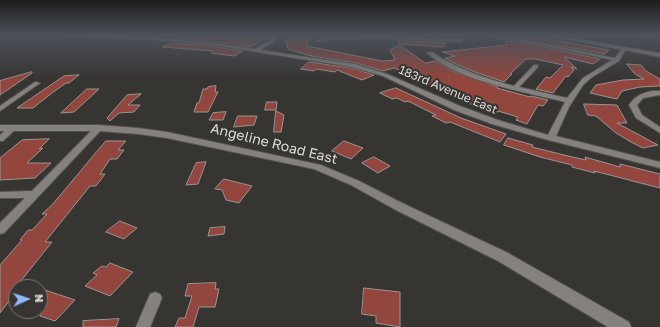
<!DOCTYPE html>
<html>
<head>
<meta charset="utf-8">
<style>
	body { margin:0 }
	#map { position:relative; width:660px; height:327px; overflow:hidden; background:#373532; font-family:"Golos Text",sans-serif }
	canvas { display:block }
	.north { position:absolute; left:8px; top:279px; width:40px; height:40px; box-sizing:border-box; background:#373532; border:1px solid #797775; border-radius:50%; rotate:87deg; font-size:11px; font-weight:700; line-height:16px; text-align:center; color:#dddbda }
	.north::after { content:''; display:block; margin:auto; width:14px; height:18px; background:#92b7fd; clip-path:polygon(50% 0,100% 100%,50% 72%,0 100%) }
</style>
</head>
<body>
<div id="map">
<canvas width="660" height="327"></canvas>
<div class="north">N</div>
</div>
<script>
const ctx = document.querySelector('canvas').getContext('2d');
ctx.lineJoin = 'round';
function fill(path, color) { ctx.fillStyle = color; ctx.fill(path, 'evenodd'); }
function strokePath(path, color, width, dash) { ctx.strokeStyle = color; ctx.lineWidth = width; ctx.lineCap = dash ? 'butt' : 'round'; ctx.setLineDash(dash || []); ctx.stroke(path); }
function drawText(font, color, halo, rows, align = 'center') {
  ctx.font = font + ' "Golos Text",sans-serif'; ctx.lineWidth = 4; ctx.setLineDash([]); ctx.textBaseline = 'middle'; ctx.strokeStyle = halo; ctx.fillStyle = color; for (const [text, x, y, turn = 0] of rows) {
    ctx.save(); ctx.translate(x, y); ctx.rotate((+turn || 0) * Math.PI / 180); ctx.textAlign = isNaN(turn) ? turn : align; if (halo) ctx.strokeText(text, 0, 0); ctx.fillText(text, 0, 0); ctx.restore();
  }
}
fill(new Path2D(`
	M563,35H660V39L582,37Z`), '#4d6c26');
const building = new Path2D(`
	M185,35H270L250,47L178,38Z
	M292,35H309L307,46L382,61L395,60L390,50L400,45L425,63L435,61L455,72L498,87L497,88L530,97L531,96L548,100L543,106L538,105L527,124L516,120L518,117L498,111L496,114L484,110L466,102H464L394,68L383,71L355,63L311,56L288,49L286,39H291Z
	M513,35L532,36L609,50L605,54L510,37Z
	M399,40L446,43L443,47L399,44Z
	M506,41L531,44L600,59L593,64L564,57L577,69L571,67L574,70L568,77L566,76L553,93L536,89L546,77L550,78L563,65L535,59H526L510,74H512L504,82L472,71L452,62L445,58L455,56L442,52L506,45Z
	M171,43L213,46L243,51L234,56L211,53L213,51L163,47Z
	M309,62L352,68L374,75L362,80L337,70L335,72L316,69L314,71L301,69Z
	M627,64L641,65L646,71L660,79V86L640,87L622,91L617,99L590,93L596,85L623,80L644,79L635,74Z
	M32,72V73L0,95V81Z
	M79,75L69,83H66L52,93L33,108H17L64,76Z
	M216,86L215,92H218L208,112H194L197,103H199L203,89H207L208,87Z
	M396,88L461,118L506,134L500,142L450,122L446,123L432,116L436,115L408,101L405,102L397,98L392,99L380,93Z
	M87,89H99L74,112L61,113Z
	M141,94L128,105H140L134,112L119,113L110,121L107,118L127,95Z
	M267,102H277L276,110H265Z
	M584,104L617,105L627,123H617L658,145L643,148L631,142L616,133L596,116L588,115Z
	M276,111L284,115L281,132H274Z
	M226,112L223,120H209L213,113Z
	M238,116H257L254,125L234,127Z
	M508,138L533,145L532,147L568,156L586,160L585,157L620,167V164L660,174V188L594,171L595,173L572,167V165L540,157L504,145Z
	M49,139L39,149L43,148L27,163H51L35,178L0,180V158L22,140Z
	M106,141H126L118,150H124L117,159H110L100,174H105L96,186H90L45,242H52L16,287V292L0,313V265L22,240H20L28,230H32L47,214H42L52,205Z
	M344,141L363,148L351,159L332,151Z
	M374,157L390,166L378,173L362,163Z
	M206,162L198,184L186,185L196,163Z
	M224,179L252,186L239,203L226,200L222,190L215,189Z
	M120,221L137,228L124,239L106,232Z
	M225,227L224,234L208,236L210,228Z
	M110,263L133,272L110,296L85,286L97,275L93,273L102,266L106,267Z
	M216,283L215,289H219L215,307H199L193,327H175L179,318H185L192,296H185L188,284Z
	M364,288L400,292V327L376,323V316L362,314Z
	M45,290L75,300L55,321L40,316V295Z
	M119,319L116,327H83V321Z`);
fill(building, '#92463d');
strokePath(building, '#9a9594', 1);
const minor = new Path2D(`
	M57,35L149,37L213,43L255,49L270,40L274,35H278L274,42L260,50L355,64L387,74L460,106L498,120L548,135L565,102C525,92 457,81 427,53L432,52C457,69 485,78 514,86L534,65H538V67L519,87L567,98L583,78L612,60L531,43L487,36L485,35L531,41L615,58L623,47L626,49L619,61L592,77L583,85L569,107L556,136L660,162V168L548,140L492,124L454,110L383,76L352,67L213,45L149,39L59,36Z
	M463,35H467L461,42L385,38L329,39L317,42L315,41L329,37L385,36L460,39Z
	M35,82L40,83L0,111V106Z
	M652,91H660V95L643,98L637,105L642,115L660,127V133L636,118L629,105C635,96 642,93 652,91Z
	M10,126H13L17,128L3,141H0V135Z
	M96,126H99L103,128L4,233L0,234V223L25,198H0V192L32,191Z
	M155,292L160,294L162,298L150,327H136L150,294Z`);
const tertiary = new Path2D(`
	M545,35H555L660,53V57Z
	M0,125H99L138,128L167,132L321,165L359,181L402,203L508,253L629,322L631,327H608L498,261L394,209L351,185L314,169L167,138L138,134L99,131H0Z`);
strokePath(minor, '#545150', 2);
strokePath(tertiary, '#545150', 2);
fill(minor, '#84817e');
fill(tertiary, '#84817e');
const sky = ctx.createLinearGradient(0, 0, 0, 80);
sky.addColorStop(0, '#1e1d1c');
sky.addColorStop(0.44, '#4d515a');
sky.addColorStop(1, '#4d515a00');
ctx.fillStyle = sky;
ctx.fillRect(0, 0, 660, 80);
drawText('12px', '#dddbda', '#373532', [
	["183rd Avenue East",448,90,23]
]);
drawText('14px', '#dddbda', '#373532', [
	["Angeline Road East",274,144,14]
]);
</script>
</body>
</html>
